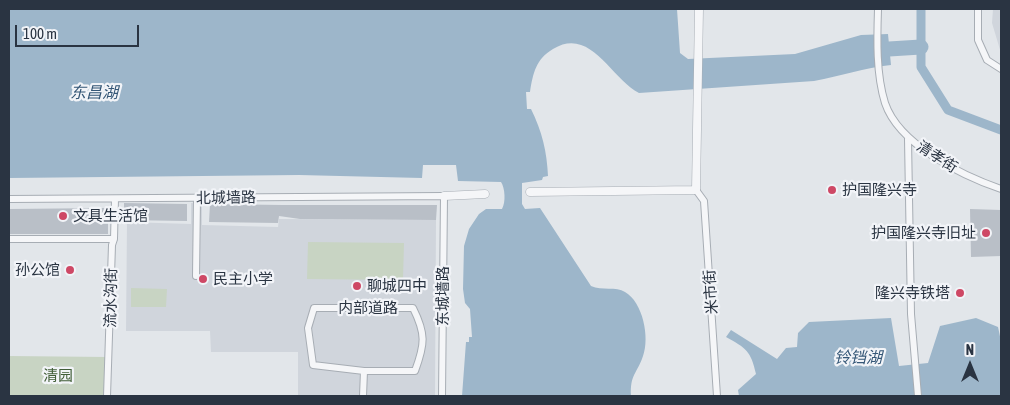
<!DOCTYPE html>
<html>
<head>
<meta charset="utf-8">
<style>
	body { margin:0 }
	#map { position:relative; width:1010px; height:405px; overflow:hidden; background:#e2e6ea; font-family:"Asap Condensed",sans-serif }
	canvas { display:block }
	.frame { position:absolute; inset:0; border:10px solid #2a3442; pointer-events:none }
	.north { position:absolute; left:945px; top:340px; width:50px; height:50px; -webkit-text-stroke:4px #f2f4f8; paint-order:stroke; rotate:0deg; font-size:14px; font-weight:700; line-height:20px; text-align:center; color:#2a3442 }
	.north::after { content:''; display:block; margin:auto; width:18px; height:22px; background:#2a3442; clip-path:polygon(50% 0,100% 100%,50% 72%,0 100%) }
	.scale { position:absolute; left:15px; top:25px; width:124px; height:22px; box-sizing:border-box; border:2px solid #2a3442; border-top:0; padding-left:6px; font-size:15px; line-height:18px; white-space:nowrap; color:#2a3442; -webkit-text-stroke:4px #f2f4f8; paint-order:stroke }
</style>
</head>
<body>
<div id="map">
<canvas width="1010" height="405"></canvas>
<div class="frame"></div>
<div class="north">N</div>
<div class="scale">100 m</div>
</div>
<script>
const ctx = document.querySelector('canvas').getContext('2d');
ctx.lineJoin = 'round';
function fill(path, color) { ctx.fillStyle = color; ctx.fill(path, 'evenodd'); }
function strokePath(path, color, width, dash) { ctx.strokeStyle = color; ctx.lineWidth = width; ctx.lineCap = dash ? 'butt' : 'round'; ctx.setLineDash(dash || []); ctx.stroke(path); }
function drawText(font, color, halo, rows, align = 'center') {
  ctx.font = font + ' "Asap Condensed","Noto Sans SC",sans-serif'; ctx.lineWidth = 4.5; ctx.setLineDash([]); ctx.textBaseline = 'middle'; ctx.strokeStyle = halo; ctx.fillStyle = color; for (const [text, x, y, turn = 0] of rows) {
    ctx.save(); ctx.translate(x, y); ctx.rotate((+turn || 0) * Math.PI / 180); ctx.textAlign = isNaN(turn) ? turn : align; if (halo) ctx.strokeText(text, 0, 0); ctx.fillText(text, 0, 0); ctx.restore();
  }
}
fill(new Path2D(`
	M993,9H1001V53L992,23Z
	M191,203L202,204V225L278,227L279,219L436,220L435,396H298V352H211L210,331H126L127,222L191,224Z`), '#d0d5dc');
fill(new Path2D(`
	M308,242L404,243L403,280L307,279Z
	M131,288L167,289L166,307H131Z
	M9,356L108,357L107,396H9Z`), '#c8d4c3');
fill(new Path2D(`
	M9,9H677L680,53L688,59L795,54L861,35L888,34L891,65C864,68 841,76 814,81L639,93C611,79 591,26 553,49C536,59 533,73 530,92H526L527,109H531C542,131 547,152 548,176L543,177L542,180L522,183V204L525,209L540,208L591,286C602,291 616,286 625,292C643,302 650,338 643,356C637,374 630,374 631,396H462L466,342H469V337H472L470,309L465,303L463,289L464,246L469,229L479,214L486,209H502C506,202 505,188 501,182L458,181L456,165H423L422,178L299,175L9,178Z
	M891,318L899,366L928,363L940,326L976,318L998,327L1001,341V396H739L738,390L756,374C751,351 746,348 726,337L731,330L777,359L786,348L797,347L798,333L809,322Z`), '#9db6ca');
strokePath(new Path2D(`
	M921,9V67L948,110L1001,130`), '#9db6ca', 9);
strokePath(new Path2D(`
	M889,49L921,47`), '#9db6ca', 15);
fill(new Path2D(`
	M124,203L187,204V221L124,220Z
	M210,204L282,205H437L436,220L300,219L279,216L278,223L209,222Z
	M108,208V234H9V209Z
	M970,209L1001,210V256L971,257Z`), '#b9bfc7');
const minor = new Path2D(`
	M878,9C877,39 876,74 885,103C899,145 963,176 1001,189
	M978,9V40L987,60L1001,69
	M908,139L911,314L918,396
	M696,190L704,201L717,396
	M9,199L444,196L442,396
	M9,239H114
	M196,276L197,198
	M314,308H413C426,334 425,344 415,371H364L313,365L308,328Z
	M107,396L112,245L114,239L115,199
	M363,396L364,371`);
const tertiary = new Path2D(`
	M530,192L696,190L699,9
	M444,196L485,194`);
strokePath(minor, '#a7adb4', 8);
strokePath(tertiary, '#a7adb4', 9);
strokePath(minor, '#f5f6f8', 6);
strokePath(tertiary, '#f5f6f8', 8);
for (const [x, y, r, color] of [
	[832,190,5,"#ce4865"],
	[63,216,5,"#ce4865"],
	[986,233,5,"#ce4865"],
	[70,270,5,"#ce4865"],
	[203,279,5,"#ce4865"],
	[357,286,5,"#ce4865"],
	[960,293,5,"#ce4865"]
]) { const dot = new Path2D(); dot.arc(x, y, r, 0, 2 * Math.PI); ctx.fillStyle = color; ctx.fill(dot); strokePath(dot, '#f2f4f8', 2); }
drawText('15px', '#2a3442', '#f2f4f8', [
	["清孝街",937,157,33],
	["北城墙路",226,198,-1],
	["米市街",711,292,-94],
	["东城墙路",443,296,-90],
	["流水沟街",111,298,-89],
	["内部道路",368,308]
]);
drawText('15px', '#2a3442', '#f2f4f8', [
	["护国隆兴寺",842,190],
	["文具生活馆",73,216],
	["护国隆兴寺旧址",976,233,"right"],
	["孙公馆",60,270,"right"],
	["民主小学",213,279],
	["聊城四中",367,286],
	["隆兴寺铁塔",950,293,"right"]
], 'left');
drawText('15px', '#415e37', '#f2f4f8', [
	["清园",58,376]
]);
drawText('italic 16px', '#345676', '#f2f4f8', [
	["东昌湖",94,93],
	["铃铛湖",858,358]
]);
</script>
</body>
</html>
